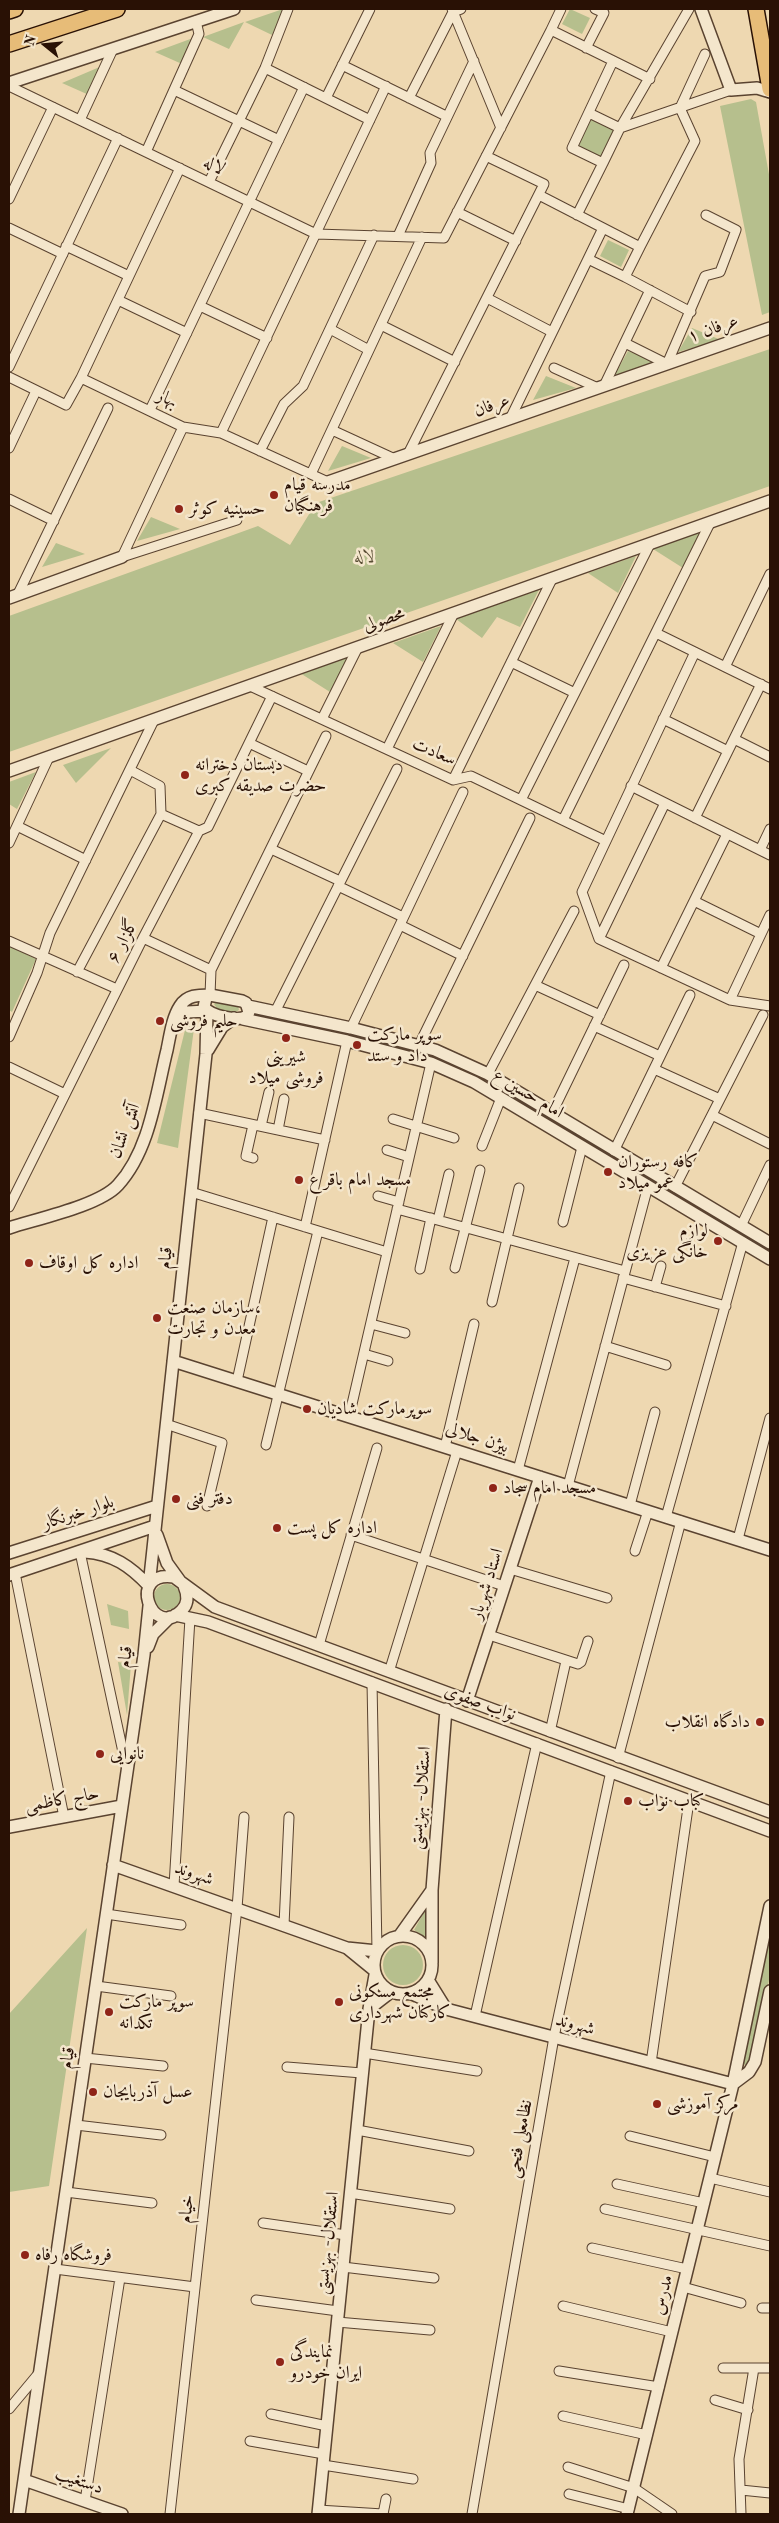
<!DOCTYPE html>
<html>
<head>
<meta charset="utf-8">
<style>
	body { margin:0 }
	#map { position:relative; width:779px; height:2523px; overflow:hidden; background:#eed8b1; font-family:"Old Standard TT",serif }
	canvas { display:block }
	.frame { position:absolute; inset:0; border:10px solid #291105; pointer-events:none }
	.north { position:absolute; left:20px; top:20px; width:50px; height:50px; -webkit-text-stroke:4px #f4e6cc; paint-order:stroke; rotate:287deg; font-size:14px; font-weight:700; line-height:20px; text-align:center; color:#291105 }
	.north::after { content:''; display:block; margin:auto; width:18px; height:22px; background:#291105; clip-path:polygon(50% 0,100% 100%,50% 72%,0 100%) }
</style>
</head>
<body>
<div id="map">
<canvas width="779" height="2523"></canvas>
<div class="frame"></div>
<div class="north">N</div>
</div>
<script>
const ctx = document.querySelector('canvas').getContext('2d');
ctx.lineJoin = 'round';
function fill(path, color) { ctx.fillStyle = color; ctx.fill(path, 'evenodd'); }
function strokePath(path, color, width, dash) { ctx.strokeStyle = color; ctx.lineWidth = width; ctx.lineCap = dash ? 'butt' : 'round'; ctx.setLineDash(dash || []); ctx.stroke(path); }
function drawText(font, color, halo, rows, align = 'center') {
  ctx.font = font + ' "Old Standard TT",Amiri,serif'; ctx.lineWidth = 5; ctx.setLineDash([]); ctx.textBaseline = 'middle'; ctx.strokeStyle = halo; ctx.fillStyle = color; for (const [text, x, y, turn = 0] of rows) {
    ctx.save(); ctx.translate(x, y); ctx.rotate((+turn || 0) * Math.PI / 180); ctx.textAlign = isNaN(turn) ? turn : align; if (halo) ctx.strokeText(text, 0, 0); ctx.fillText(text, 0, 0); ctx.restore();
  }
}
fill(new Path2D(`
	M283,9H286L272,35L245,22Z
	M570,9L590,18L582,34L562,24Z
	M244,22L229,49L203,37Z
	M193,38L182,64L155,52Z
	M102,66L89,95L62,83Z
	M751,99L756,102L770,180V312L762,315L720,106Z
	M589,113L620,128L603,163L572,148Z
	M608,240L629,250L621,267L600,256Z
	M692,328L721,340L678,352Z
	M770,349V486L9,752V616L258,526L290,545L316,503Z
	M628,351L656,362L614,376Z
	M546,376L576,388L533,400Z
	M342,446L371,458L328,471Z
	M151,517L180,529L137,541Z
	M701,531L683,568L653,549Z
	M56,543L85,554L42,567Z
	M636,556L618,593L588,573Z
	M539,590L520,627L497,617L482,638L456,619Z
	M441,626L423,662L393,643Z
	M349,656L330,692L300,673Z
	M111,748L76,783L63,765Z
	M36,772L17,809L9,804V782Z
	M9,946L36,959L12,1012L9,1010Z
	M217,1001L238,1006L239,1010L234,1013L217,1009L214,1004Z
	M195,1021L178,1148L157,1143L187,1022Z
	M154 1597a13 13 0 1 1 26 0a13 13 0 1 1-26 0Z
	M107,1604L128,1611L129,1629L111,1625Z
	M118,1662L131,1664L127,1715Z
	M430,1902L427,1938L414,1930Z
	M770,1926V1975L753,2060L746,2065L743,2064Z
	M87,1928L49,2186L9,2192V2014Z
	M383 1965a20 20 0 1 1 40 0a20 20 0 1 1-40 0Z`), '#b6bf8d');
const minor = new Path2D(`
	M452,9L501,128
	M561,9L551,30L650,79
	M586,48L604,13L595,9
	M342,65L446,116
	M265,68L370,120
	M9,86L316,234L444,238L551,30
	M174,90L279,140
	M326,98L370,9
	M409,98L453,12L461,9
	M589,113L620,128L603,163L572,148L613,61
	M80,120L113,49
	M620,128L689,9
	M620,128L731,90
	M146,152L199,34L196,21
	M209,182L265,68L288,9
	M539,195L640,247L625,277L588,259L603,228
	M9,199L53,107
	M457,212L516,241
	M577,215L603,163
	M9,228L63,254
	M398,236L431,163L430,153L474,61
	M66,246L129,276
	M640,247L695,141L680,108L705,54
	M625,277L691,312
	M487,298L552,332
	M118,300L187,333
	M200,306L267,338
	M381,325L455,362
	M330,329L369,350
	M625,343L667,364L705,276L720,272L736,230L706,215
	M9,367L118,138
	M554,368L598,388
	M9,377L66,405L81,378L183,427L221,433L328,482
	M81,378L180,168
	M604,386L650,290
	M150,410L304,87
	M510,419L588,259
	M332,430L395,459
	M221,433L386,86
	M9,448L36,391
	M260,451L284,404L303,386L374,235
	M408,454L544,184L486,156
	M311,474L422,237
	M9,499L54,521
	M122,557L183,427
	M122,557L237,520
	M18,594L108,408
	M656,633L770,689
	M695,652L582,892L599,939L730,1000L770,1006
	M511,662L575,693
	M725,667L770,574
	M250,686L453,780L471,776L606,841
	M322,719L358,647
	M663,719L728,751
	M734,739L770,757
	M249,743L308,771
	M387,749L454,613
	M453,780L552,579
	M631,786L770,855
	M521,800L650,544
	M161,814L199,831
	M695,818L761,684
	M563,820L710,523
	M17,826L86,860
	M9,843L49,757
	M271,849L340,881
	M760,850L770,829
	M338,886L403,917
	M694,901L761,934
	M400,925L463,956
	M143,938L211,970
	M599,939L665,803
	M9,941L117,989
	M661,968L727,834
	M77,972L161,814L160,786L130,770
	M535,985L600,1015
	M210,995L211,970L326,736
	M730,1000L770,915
	M275,1012L397,769
	M594,1026L660,1056
	M351,1028L463,792
	M9,1037L37,973L50,933L154,720
	M419,1045L530,818
	M9,1067L65,1094
	M654,1069L720,1099
	M488,1074L574,911
	M199,1113L325,1140
	M552,1113L624,965
	M712,1115L770,1144
	M393,1119L454,1138
	M253,1125L246,1156L253,1158
	M261,1126L269,1092
	M278,1130L284,1099
	M482,1146L501,1098
	M387,1150L409,1157
	M614,1151L690,995
	M675,1187L763,1015
	M191,1192L387,1252
	M378,1196L399,1202
	M9,1207L143,938L199,831L208,827L272,696
	M397,1209L625,1271
	M438,1220L449,1174
	M563,1222L582,1147
	M741,1226L770,1165
	M305,1227L347,1041
	M455,1268L480,1170
	M420,1269L431,1218
	M623,1278L726,1306
	M655,1287L661,1266
	M492,1302L519,1188
	M371,1324L405,1333
	M605,1346L666,1365
	M364,1354L388,1361
	M237,1381L273,1217
	M349,1417L431,1063
	M166,1424L222,1443L207,1506
	M266,1445L318,1231
	M445,1447L474,1324
	M518,1470L575,1258
	M568,1486L648,1186
	M630,1505L655,1412
	M666,1517L743,1242
	M351,1535L504,1586
	M738,1539L770,1418
	M635,1551L648,1511
	M80,1552L126,1766
	M510,1569L607,1598
	M15,1573L64,1817
	M489,1635L578,1664L581,1662L588,1641
	M319,1645L377,1448
	M389,1672L457,1451
	M372,1682L377,1951
	M550,1732L566,1661
	M618,1758L681,1521
	M174,1886L190,1618
	M106,1914L181,1925
	M284,1925L289,1817
	M96,1986L171,1996
	M475,2016L537,1743
	M364,2053L477,2071
	M85,2058L163,2066
	M651,2063L689,1801
	M287,2067L362,2073
	M76,2125L161,2135
	M357,2130L469,2151
	M630,2136L715,2157
	M710,2178L770,2192
	M617,2184L704,2203
	M66,2192L152,2203
	M350,2193L450,2209
	M605,2209L770,2246
	M263,2223L346,2235
	M592,2248L687,2269
	M343,2267L434,2278
	M55,2269L195,2287
	M683,2287L741,2303
	M256,2300L338,2311
	M563,2306L672,2332
	M762,2308H770
	M337,2322L430,2330
	M723,2368H770
	M559,2371L659,2387
	M715,2400L748,2410
	M9,2409L39,2373
	M271,2414L327,2426
	M563,2416L647,2435
	M250,2441L324,2454
	M323,2465L413,2479
	M568,2467L634,2488L672,2514
	M741,2490L770,2493
	M569,2494L629,2509
	M85,2501L120,2278
	M318,2510L383,2514L386,2499
	M170,2514L237,1908L244,1817
	M472,2514L554,2037L611,1771
	M741,2514L739,2459L754,2368`);
const tertiary = new Path2D(`
	M701,9L731,90L757,88L770,92
	M9,83L234,9
	M328,482L770,328
	M9,598L122,557
	M9,771L770,501
	M210,995L242,1001L246,1003L249,1012L247,1016C238,1022 210,1016 204,1007L206,998Z
	M248,1006L351,1028L435,1050L488,1074L770,1243
	M243,1019L347,1041L431,1063L474,1082L770,1259
	M208,1050L222,1027L234,1018
	M9,1228C36,1219 99,1206 118,1185C150,1150 156,1094 167,1050C170,1036 172,1018 180,1006C187,995 198,995 210,995
	M173,1361L770,1550
	M157,1535L167,1563L180,1581
	M85,1552C113,1554 130,1566 149,1586
	M9,1553L157,1506
	M9,1575L155,1526
	M149,1586L206,1054L207,1011L187,1012L173,1023
	M184,1586C188,1595 189,1604 181,1611C152,1640 126,1570 174,1577L215,1607L770,1812
	M175,1615L208,1622L770,1831
	M148,1647L153,1634L170,1617
	M467,1701L540,1477
	M9,1827L122,1806
	M113,1865L347,1948L377,1951
	M400,1935L432,1890
	M374 1965a29 29 0 1 1 58 0a29 29 0 1 1-58 0Z
	M347,1948L374,1970
	M432,1963V1890L446,1709
	M428,1980L446,2009
	M410,1993L446,2009L733,2084
	M369,2009L391,1992
	M733,2084L749,2072L755,2062L770,1991
	M24,2480L122,2514
	M19,2514L144,1655L149,1606
	M318,2514L369,2009L375,1975
	M627,2514L733,2084L770,1906`);
const primary = new Path2D(`
	M756,9L770,89
	M9,11L15,9
	M9,44L117,9`);
strokePath(minor, '#5a4330', 11);
strokePath(tertiary, '#5a4330', 14);
strokePath(primary, '#291105', 18);
strokePath(minor, '#f4e6cc', 9);
strokePath(tertiary, '#f4e6cc', 11);
strokePath(primary, '#e7bc78', 15);
for (const [x, y, r, color] of [
	[274,495,5,"#8f2418"],
	[179,509,5,"#8f2418"],
	[185,775,5,"#8f2418"],
	[160,1021,5,"#8f2418"],
	[286,1038,5,"#8f2418"],
	[357,1045,5,"#8f2418"],
	[608,1172,5,"#8f2418"],
	[299,1180,5,"#8f2418"],
	[718,1241,5,"#8f2418"],
	[29,1263,5,"#8f2418"],
	[157,1318,5,"#8f2418"],
	[307,1409,5,"#8f2418"],
	[493,1488,5,"#8f2418"],
	[176,1499,5,"#8f2418"],
	[277,1528,5,"#8f2418"],
	[760,1722,5,"#8f2418"],
	[100,1754,5,"#8f2418"],
	[628,1801,5,"#8f2418"],
	[339,2002,5,"#8f2418"],
	[109,2012,5,"#8f2418"],
	[93,2092,5,"#8f2418"],
	[657,2104,5,"#8f2418"],
	[25,2255,5,"#8f2418"],
	[280,2362,5,"#8f2418"]
]) { const dot = new Path2D(); dot.arc(x, y, r, 0, 2 * Math.PI); ctx.fillStyle = color; ctx.fill(dot); strokePath(dot, '#f4e6cc', 2); }
drawText('18px', '#291105', '#f4e6cc', [
	["لاله",214,166,26],
	["عرفان ۱",713,329,-19],
	["بهار",167,399,26],
	["عرفان",492,406,-19],
	["محصولی",384,620,-19],
	["سعادت",434,752,23],
	["گلزار ۶",123,941,-63],
	["امام حسین ع",528,1094,31],
	["آتش نشان",125,1131,-69],
	["قیام",166,1258,-84],
	["بیژن جلالی",477,1438,18],
	["بلوار خبرنگار",78,1513,-18],
	["استاد شهریار",487,1584,-72],
	["قیام",126,1657,-83],
	["نواب صفوی",480,1703,20],
	["استقلال- بهزیستی",421,1798,-85],
	["حاج کاظمی",62,1800,-10],
	["شهروند",194,1874,19],
	["شهروند",575,2025,15],
	["قیام",68,2058,-82],
	["نظامعلی فتحی",520,2139,-80],
	["خیام",187,2209,-84],
	["استقلال- بهزیستی",328,2243,-84],
	["مدرس",663,2295,-76],
	["دستغیب",79,2481,19]
]);
drawText('18px', '#291105', '#f4e6cc', [
	["مدرسه قیام",284,485],
	["فرهنگیان",284,506],
	["حسینیه کوثر",189,509],
	["دبستان دخترانه",195,765],
	["حضرت صدیقه کبری",195,786],
	["حلیم فروشی",170,1021],
	["سوپر مارکت",367,1035],
	["داد و ستد",367,1056],
	["شیرینی",286,1057,"center"],
	["فروشی میلاد",286,1078,"center"],
	["کافه رستوران",618,1162],
	["عمو میلاد",618,1183],
	["مسجد امام باقر ع",309,1180],
	["لوازم",708,1231,"right"],
	["خانگی عزیزی",708,1252,"right"],
	["اداره کل اوقاف",39,1263],
	["سازمان صنعت،",167,1308],
	["معدن و تجارت",167,1329],
	["سوپرمارکت شادیان",317,1409],
	["مسجد امام سجاد",503,1488],
	["دفتر فنی",186,1499],
	["اداره کل پست",287,1528],
	["دادگاه انقلاب",750,1722,"right"],
	["نانوایی",110,1754],
	["کباب نواب",638,1801],
	["مجتمع مسکونی",349,1992],
	["کارکنان شهرداری",349,2013],
	["سوپر مارکت",119,2002],
	["تکدانه",119,2023],
	["عسل آذربایجان",103,2092],
	["مرکز آموزشی",667,2104],
	["فروشگاه رفاه",35,2255],
	["نمایندگی",290,2352],
	["ایران خودرو",290,2373]
], 'left');
drawText('italic 18px', '#5a4e35', '#f4e6cc', [
	["لاله",365,557]
]);
</script>
</body>
</html>
